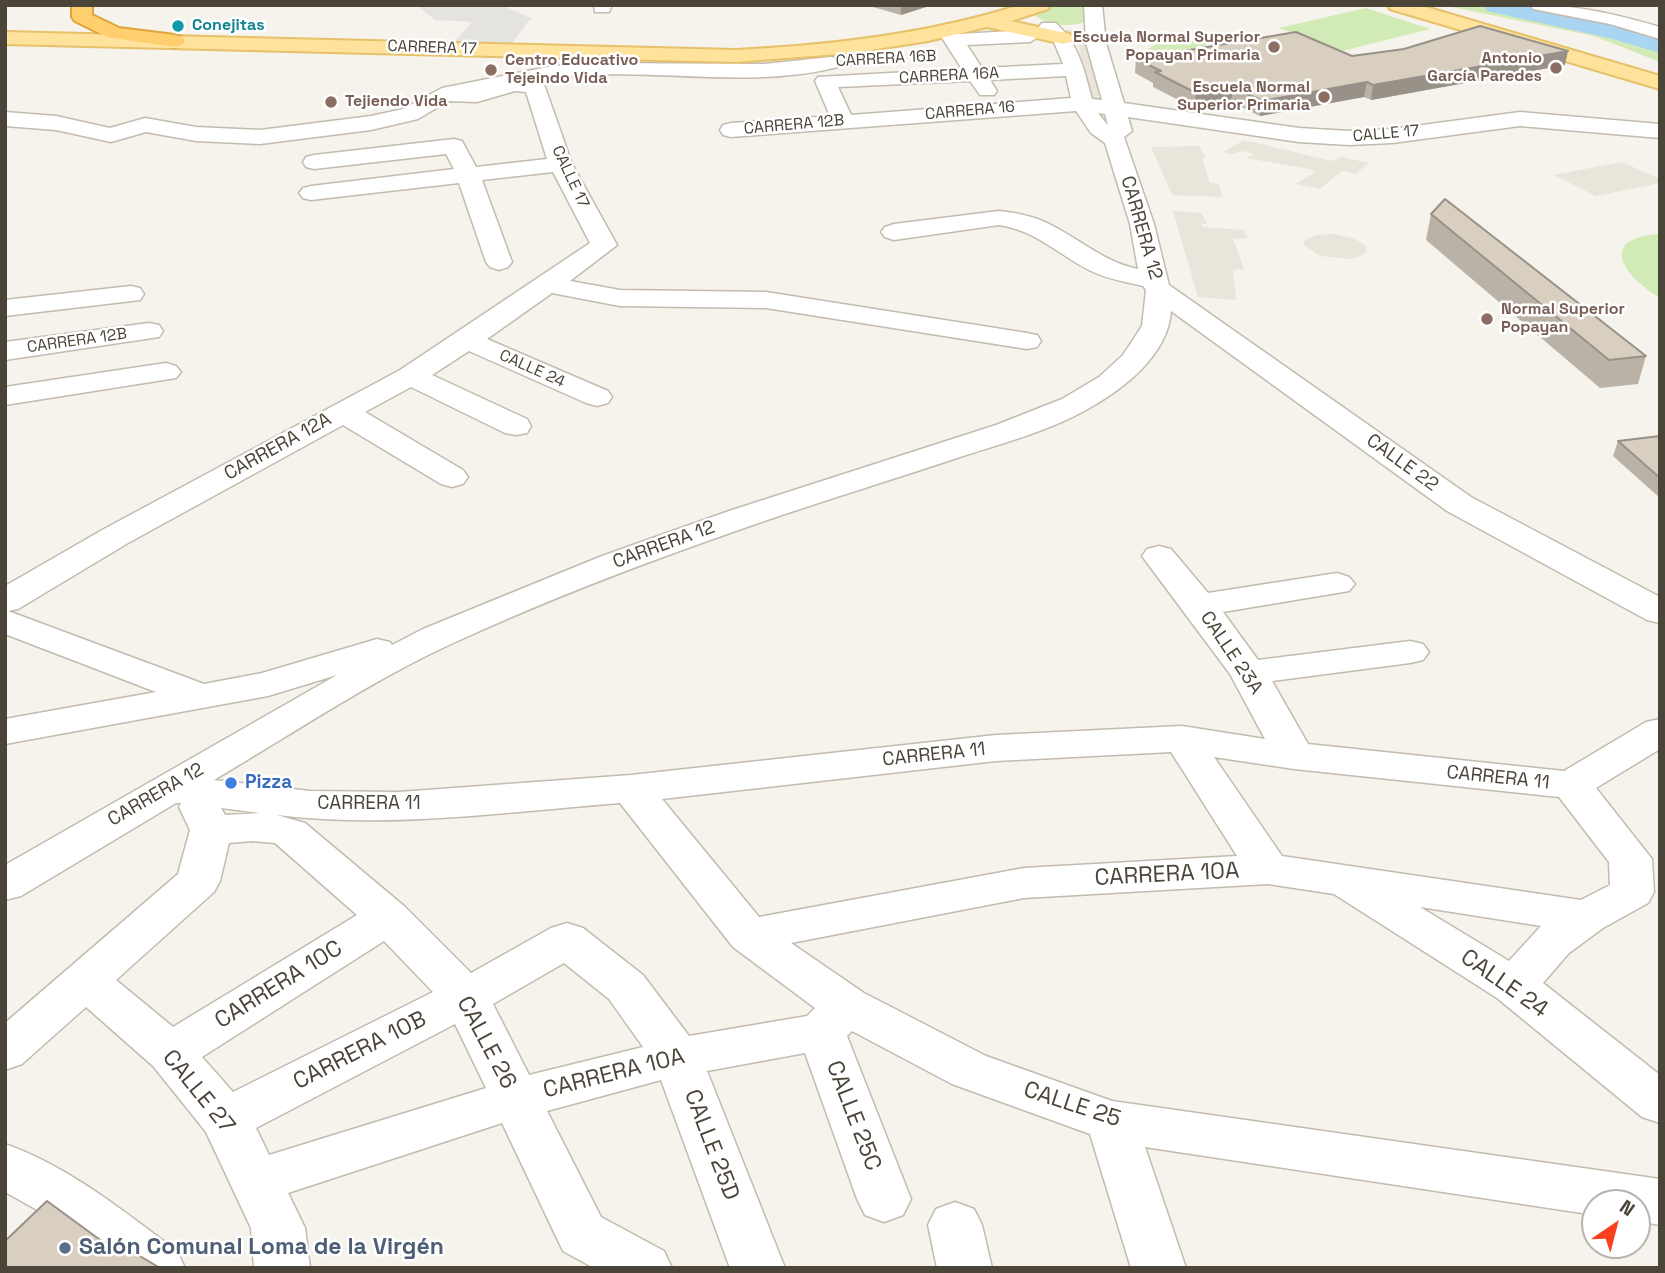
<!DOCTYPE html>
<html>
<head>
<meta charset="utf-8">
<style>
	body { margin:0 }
	#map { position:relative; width:1665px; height:1273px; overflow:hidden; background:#f6f3ec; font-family:"Space Grotesk",sans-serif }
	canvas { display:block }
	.frame { position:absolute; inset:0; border:7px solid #4b4439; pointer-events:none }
	.north { position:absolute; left:1581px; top:1189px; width:70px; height:70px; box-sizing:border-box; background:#fff; border:2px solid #b7b4b0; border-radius:50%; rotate:35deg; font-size:19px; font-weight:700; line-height:28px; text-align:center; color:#4b4439 }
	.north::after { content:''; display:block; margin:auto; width:24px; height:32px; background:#fc3f1d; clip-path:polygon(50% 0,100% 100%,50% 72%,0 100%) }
</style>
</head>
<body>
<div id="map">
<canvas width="1665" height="1273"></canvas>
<div class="frame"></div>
<div class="north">N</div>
</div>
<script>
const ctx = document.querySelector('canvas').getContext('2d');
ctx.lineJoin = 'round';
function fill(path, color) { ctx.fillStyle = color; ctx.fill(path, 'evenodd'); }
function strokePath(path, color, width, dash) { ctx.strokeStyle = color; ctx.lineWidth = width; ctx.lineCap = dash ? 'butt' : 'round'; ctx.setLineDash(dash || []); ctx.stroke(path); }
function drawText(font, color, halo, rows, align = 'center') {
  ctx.font = font + ' "Space Grotesk",sans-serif'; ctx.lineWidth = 5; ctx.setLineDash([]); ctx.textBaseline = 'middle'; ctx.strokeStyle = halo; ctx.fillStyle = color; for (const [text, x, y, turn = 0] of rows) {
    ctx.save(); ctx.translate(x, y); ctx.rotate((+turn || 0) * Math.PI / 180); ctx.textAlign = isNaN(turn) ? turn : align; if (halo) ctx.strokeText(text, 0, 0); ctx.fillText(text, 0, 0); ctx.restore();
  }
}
fill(new Path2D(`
	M1082,28L1088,43L1104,105L1093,101L1078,45L1059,31Z
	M1244,140L1332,161L1341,157L1369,163L1355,174L1342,171L1320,189L1295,184L1316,172L1310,169L1246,158L1254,154L1242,151L1232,154L1223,152Z
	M1199,146L1206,158L1202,159L1210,183L1219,184L1222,197L1172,195L1151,147Z
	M1622,162L1660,179V183L1596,196L1553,175Z
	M1173,211L1202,213L1207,224H1201L1203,227L1244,230L1247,238L1233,239L1244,269L1233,270L1236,300L1198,297Z
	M1316,235L1334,234L1353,238L1365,245L1367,251L1361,256L1351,259L1320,256L1304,245V241Z`), '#eae5da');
fill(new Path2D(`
	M1054,5H1087V21C1069,28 1046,26 1032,13Z
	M1442,5H1527L1601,19L1660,36V62L1594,36Z
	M1366,8L1430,29L1342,51L1279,28Z
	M1171,36L1208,44L1177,62L1139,54Z
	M1660,234V298C1624,276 1596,238 1660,234Z`), '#d2eab5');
fill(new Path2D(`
	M416,5H501L531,18L511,44L453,43L472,22L435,20Z`), '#e5e3e0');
fill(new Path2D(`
	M1484,5H1536L1660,35V53L1613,39L1487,11Z`), '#a9d4f2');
const minor = new Path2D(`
	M594,5H612L609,12H595Z
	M1084,5H1102L1106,43L1124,103L1299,128L1349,131L1392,129L1520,112L1660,124V138L1520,126L1392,143L1349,145L1299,142L1128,117L1132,131L1124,137L1154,224L1169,285L1471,497L1660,597V623L1647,620L1447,511L1171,311C1168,356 1122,390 1086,410C1048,431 1004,443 963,456C892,480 821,501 750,526C649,561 548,599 451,644C369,682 292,734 214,780L310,791L399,792L631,775L996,735L1182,726L1265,739L1230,674L1142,556L1147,549L1159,546L1171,549L1208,593L1337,573L1349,577L1355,584L1349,591L1223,612L1258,660L1410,641L1423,644L1429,652L1423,660L1410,663L1272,681L1308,744L1564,771L1646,722L1660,719V749L1596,788L1652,859L1654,892L1648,903L1603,928L1569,953L1543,983L1660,1075V1123L1642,1117L1497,998L1334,894L1268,884L1024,898L791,943L864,993L986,1056L1112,1101L1660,1179V1225L1637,1221V1203H1595V1215L1145,1147L1186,1268H1131L1090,1134L952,1084L852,1031L847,1036L911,1199L903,1215L884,1222L865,1215L857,1199L805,1053L707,1071L785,1268H730L661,1080L547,1111L601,1217L664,1251L672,1268H594L563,1251L502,1123L288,1193L305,1228L310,1268H254L251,1228L206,1132L153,1066L86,1007L22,1064L5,1070V1023L178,874L190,830L179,807L181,803H176L21,896L5,900V865L337,675L268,696L5,744V719L156,692L5,634V586L104,529L400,370L590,243L553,172L482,180L512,262L508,267L499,270L490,267L486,262L459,183L311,200L303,198L299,193L303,188L311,186L454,169L446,154L314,169L306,167L303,162L306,157L314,155L454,139L462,141L476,167L547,159L526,92L515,91L477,102L448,101L418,119L371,130L260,144L196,141L146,132L111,142L56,130L5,126V112L56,116L110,128L145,118L196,127L260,130L371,116L403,109L442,88L553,66L595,63L764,64L831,57L838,59L841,63L838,67C740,92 636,62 537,81L545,87L572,164L617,245L570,281L620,290L766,292L1027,333L1037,335L1041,341L1037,347L1027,349L766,308L620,306L552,293L487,339L608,391L612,397L608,403L597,406L586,403L469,351L432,375L527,419L531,426L527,433L516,435L505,433L411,387L365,412L463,470L468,477L463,484L452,487L441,484L343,425L128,543L18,609L8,611L204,684L262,673L377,639L390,642L392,645L423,629L602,556L729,511L996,425L1062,399L1099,377L1123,355L1142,326L1146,290L1143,286C1126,282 1107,279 1091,271C1059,255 1035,230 999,225L894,240L885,237L881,232L885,227L894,224L999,211C1017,213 1035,216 1051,225C1081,240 1104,262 1138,269L1130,224L1105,143L1091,133L1076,111L731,137L723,135L720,130L723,125L731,123L830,116L815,81L818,77L962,69L937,30L947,24L954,26L959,34L1030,30L1040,36L1030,42L967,45L982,68L1063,64L1054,42L1039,27L1042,23H1056C1079,45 1084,69 1092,99L1102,100L1086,43ZM1066,76L1071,98L851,115L838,87L970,81L980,95H994L997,91L990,80ZM1098,113L1105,114L1108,125L1106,123ZM1171,752L1237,856L1024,868L759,917L662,799L996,761ZM1214,757L1294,769L1559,797L1609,862L1610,885L1581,900L1282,856ZM620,803L733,947L815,1008L807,1016L689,1036L643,975L583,928L567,923L551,928L471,973L404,906L305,823L277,815C390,829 507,812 620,803ZM221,808L260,813L225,815ZM252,841L275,843L357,915L173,1027L116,980L214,892L220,881L229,843ZM1420,907L1541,926L1509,961ZM384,941L433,992L233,1092L202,1057ZM564,963L609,999L643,1047L529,1075L493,1004ZM455,1024L486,1088L269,1155L256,1128Z
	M1531,5C1578,5 1615,14 1660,27V39L1610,24L1533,9Z
	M131,286L140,288L144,294L140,300L5,316V300Z
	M149,323L159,325L163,331L159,337L5,360V342Z
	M166,363L176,366L181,372L176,378L5,405V387Z
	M5,1144C70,1167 123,1211 177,1251L185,1268H116L48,1216L5,1192Z
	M955,1202L974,1209L982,1225L992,1268H937L928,1225L936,1209Z`);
const major = new Path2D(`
	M1020,5H1050L1048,9L1011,21L1070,34L1073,38L1070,42L1063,44L987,27L928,41L851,53L736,62L5,44V32L736,50C832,45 928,34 1020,5Z
	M1388,5H1419L1660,76V89L1390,9Z`);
const highway = new Path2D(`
	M72,5H92V15L119,28L175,35L182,37L185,41L182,45L175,47L107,37L75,21L72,17Z`);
strokePath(minor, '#c2bbae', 3);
strokePath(major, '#e6c16a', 4);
strokePath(highway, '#e0a43c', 4);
fill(minor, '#fff');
fill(major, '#ffe39c');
fill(highway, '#ffcf6e');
fill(new Path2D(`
	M866,5H932L901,15Z
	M1136,59L1565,65L1371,100L1364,97L1260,116L1231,102L1194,108L1153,87V83L1135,73Z
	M1431,214L1646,356L1638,384L1600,388L1426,240Z
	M1660,436V498L1613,456L1618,441Z`), '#bab2a6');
fill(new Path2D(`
	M901,5H932L901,15Z
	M1568,51L1565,65L1371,100L1373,85Z
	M1367,82L1364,97L1260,116L1262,101Z
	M1233,87L1231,102L1194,108L1196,93Z`), '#979187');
const building = new Path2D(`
	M1480,26L1568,51L1373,85L1367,82L1262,101L1233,87L1196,93L1155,72L1161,71L1136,59L1296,32L1352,56L1404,49Z
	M1445,199L1646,356L1609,360L1431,214Z
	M1660,436V478L1618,441Z
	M47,1201L103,1242L118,1243L160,1268H5V1241Z`);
fill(building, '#d8cfc1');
strokePath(building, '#979187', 2);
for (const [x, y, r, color] of [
	[178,26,7,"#0f9aa8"],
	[1274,47,7,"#8d6e63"],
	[1556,68,7,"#8d6e63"],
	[491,70,7,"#8d6e63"],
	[1324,97,7,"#8d6e63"],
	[331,102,7,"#8d6e63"],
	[1487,319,7,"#8d6e63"],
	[231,783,7,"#3f7fe0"],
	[65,1248,7,"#5c6f8a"]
]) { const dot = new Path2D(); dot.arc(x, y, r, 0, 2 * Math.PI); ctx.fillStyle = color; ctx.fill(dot); strokePath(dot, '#fff', 2.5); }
drawText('bold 16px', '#0d838f', '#fff', [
	["Conejitas",192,26]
], 'left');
drawText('bold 16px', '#785e54', '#fff', [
	["Escuela Normal Superior",1260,38],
	["Popayan Primaria",1260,56],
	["Antonio",1542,59],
	["García Paredes",1542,77],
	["Centro Educativo",505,61,"left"],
	["Tejeindo Vida",505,79,"left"],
	["Escuela Normal",1310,88],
	["Superior Primaria",1310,106],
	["Tejiendo Vida",345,102,"left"],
	["Normal Superior",1501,310,"left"],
	["Popayan",1501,328,"left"]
], 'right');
drawText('16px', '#4b4439', '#fff', [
	["CARRERA 17",432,48,2],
	["CARRERA 16B",886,59,-3],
	["CARRERA 16A",949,76,-3],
	["CARRERA 16",970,111,-5],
	["CARRERA 12B",794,125,-5],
	["CALLE 17",1386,134,-5],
	["CALLE 17",570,177,65],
	["CARRERA 12B",77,341,-8],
	["CALLE 24",532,369,24]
]);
drawText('19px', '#4b4439', '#fff', [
	["CARRERA 12",1141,228,74],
	["CARRERA 12A",278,447,-29],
	["CALLE 22",1402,463,36],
	["CARRERA 12",664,545,-20],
	["CALLE 23A",1231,653,56],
	["CARRERA 11",934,755,-6],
	["CARRERA 11",1498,778,6],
	["CARRERA 12",156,795,-30],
	["CARRERA 11",369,804]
]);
drawText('bold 19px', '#366cbe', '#fff', [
	["Pizza",245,783]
], 'left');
drawText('23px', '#4b4439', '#fff', [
	["CARRERA 10A",1167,875,-3],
	["CALLE 24",1504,984,35],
	["CARRERA 10C",279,985,-32],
	["CALLE 26",486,1043,62],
	["CARRERA 10B",360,1051,-27],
	["CARRERA 10A",614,1074,-14],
	["CALLE 27",198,1092,51],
	["CALLE 25",1072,1105,18],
	["CALLE 25C",853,1116,69],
	["CALLE 25D",711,1145,69]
]);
drawText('bold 23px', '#4e5e75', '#fff', [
	["Salón Comunal Loma de la Virgén",79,1248]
], 'left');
</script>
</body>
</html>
